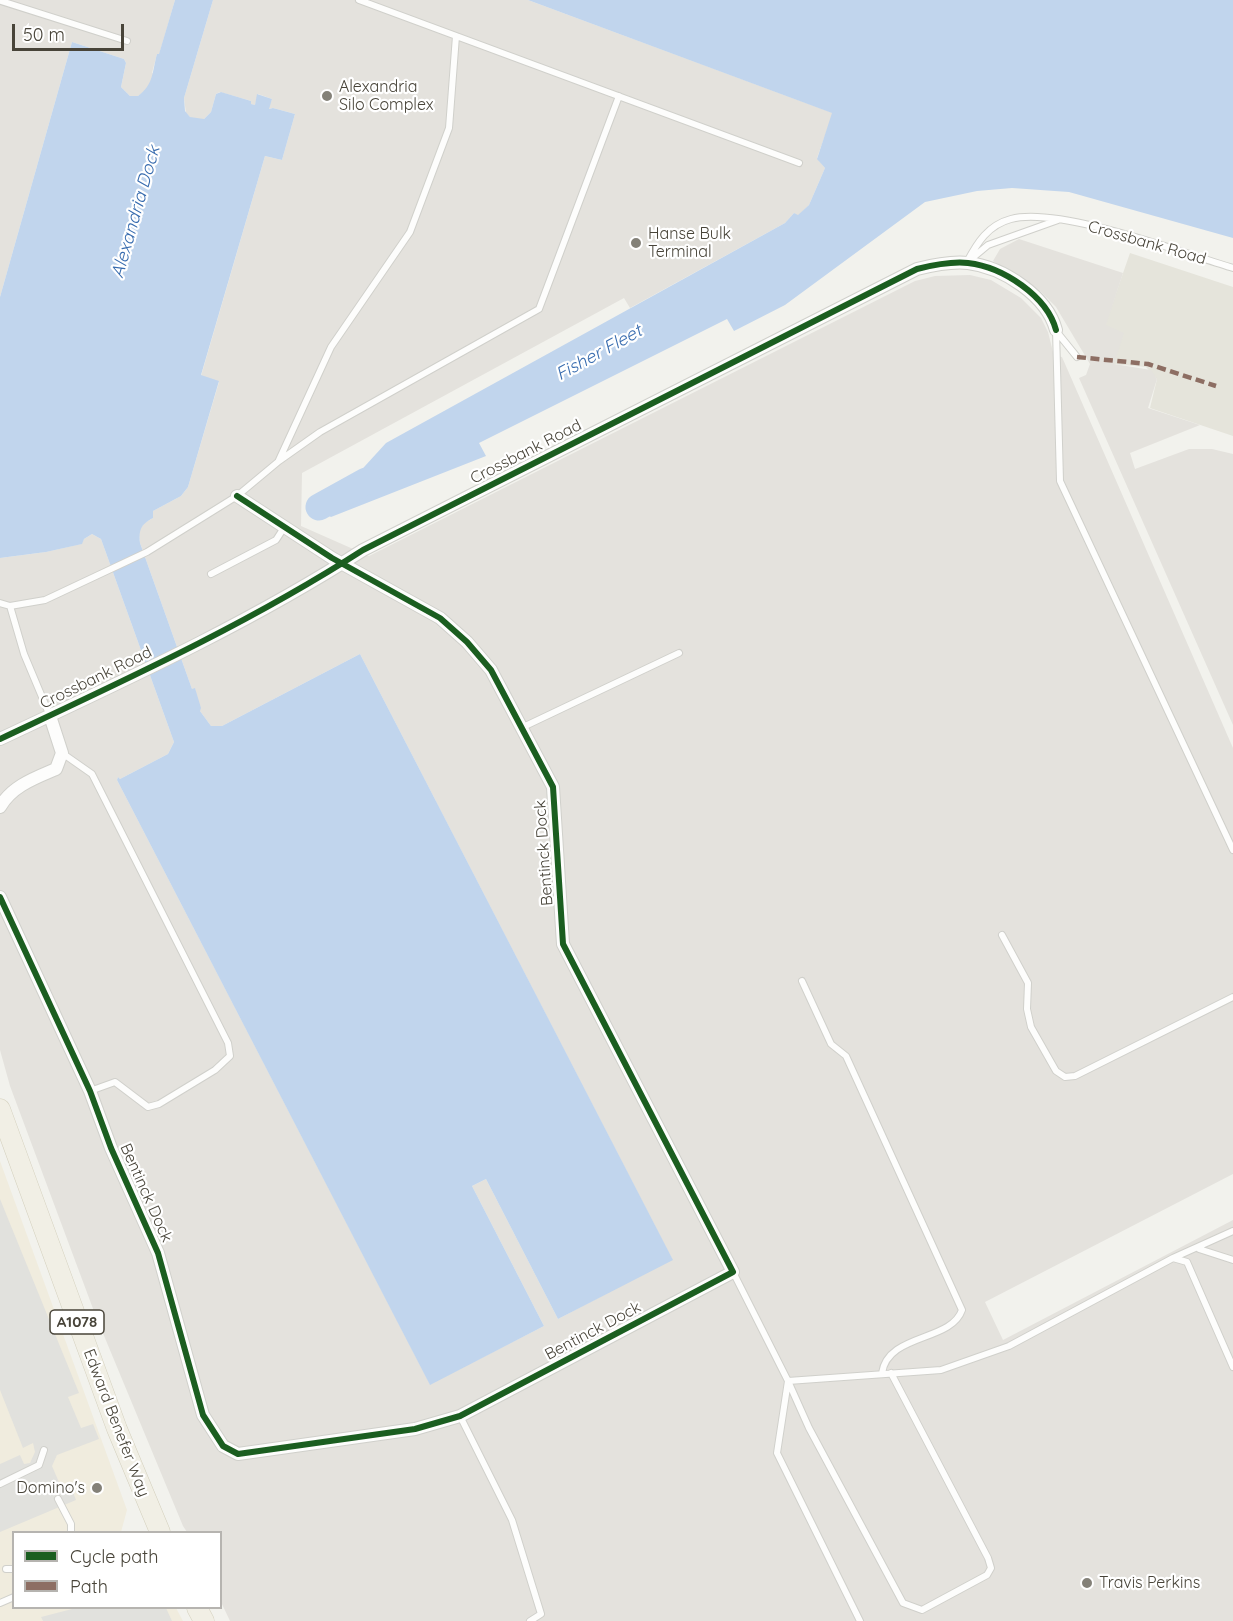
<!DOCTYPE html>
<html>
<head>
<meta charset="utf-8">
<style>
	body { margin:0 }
	#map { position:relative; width:1233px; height:1621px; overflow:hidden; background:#f2f2ed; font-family:Quicksand,sans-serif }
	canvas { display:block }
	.legend { position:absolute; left:12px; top:1531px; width:210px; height:78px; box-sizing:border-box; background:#fff; border:2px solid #b6b4b0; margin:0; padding:8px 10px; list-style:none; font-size:18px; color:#484439 }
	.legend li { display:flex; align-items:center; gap:12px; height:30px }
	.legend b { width:30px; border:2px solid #b6b4b0 }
	.scale { position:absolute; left:12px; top:24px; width:112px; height:27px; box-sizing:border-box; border:3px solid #484439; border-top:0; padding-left:8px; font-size:18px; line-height:21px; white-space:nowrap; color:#484439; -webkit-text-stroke:4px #fff; paint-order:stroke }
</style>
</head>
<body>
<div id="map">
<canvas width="1233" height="1621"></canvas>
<ul class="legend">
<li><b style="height:8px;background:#1b5e20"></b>Cycle path</li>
<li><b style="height:8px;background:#8d6e63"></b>Path</li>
</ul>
<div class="scale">50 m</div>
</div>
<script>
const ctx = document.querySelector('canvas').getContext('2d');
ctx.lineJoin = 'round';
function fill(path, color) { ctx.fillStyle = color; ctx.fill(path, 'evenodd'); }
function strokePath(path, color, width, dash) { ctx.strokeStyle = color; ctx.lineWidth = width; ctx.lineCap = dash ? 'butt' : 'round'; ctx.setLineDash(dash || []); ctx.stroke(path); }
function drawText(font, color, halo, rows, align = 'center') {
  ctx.font = font + ' Quicksand,sans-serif'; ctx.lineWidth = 4.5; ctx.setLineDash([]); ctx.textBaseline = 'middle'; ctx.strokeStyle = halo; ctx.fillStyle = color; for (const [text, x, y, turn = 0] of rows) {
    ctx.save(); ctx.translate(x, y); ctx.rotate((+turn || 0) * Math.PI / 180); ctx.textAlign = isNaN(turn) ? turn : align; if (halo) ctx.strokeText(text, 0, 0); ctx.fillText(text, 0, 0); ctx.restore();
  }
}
fill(new Path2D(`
	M1130,253L1233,287V436L1150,408L1157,379L1146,367L1113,364L1116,355L1105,325Z`), '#e5e4db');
fill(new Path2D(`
	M0,1161L127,1510L121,1532H14V1608H176L183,1621H0Z`), '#f0ecde');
fill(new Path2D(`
	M0,0H175L159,55L157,54L152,73L154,74L148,89L138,96H130L121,87L126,63L124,59L72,42L0,297Z
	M213,0H528L833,113L817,158L825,168L809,205L798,216L794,213L785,223L630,308L624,298L302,473L301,526L369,556L915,281L935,276L970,275L991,280L1021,298L1041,318L1048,332L1054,356L1062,357L1233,748V1174L985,1302L1003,1340L1233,1220V1621H230L221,1602L220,1532H187L183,1526L95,1314L10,1086L0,1050V558L46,552L81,544L84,539L92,534L101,539L174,742L168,754L120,779L118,777L117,780L430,1384L544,1326L472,1186L486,1179L558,1319L672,1259L360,654L222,726H211L200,711L195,689H192L140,543L139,531L144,523L153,518V511L181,496L188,487L219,382L201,376L265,156L282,160L295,114L273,108L268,109L272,99L258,94L255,105L250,104L251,101L220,92L216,94L211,112L204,119H192L186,113L184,98Z
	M1019,239L1123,273L1106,325L1124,333L1114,364L1151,370L1157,379L1148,408L1200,425L1130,453L1135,469L1189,449H1212L1233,454V725L1079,378L1086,375L1090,364L1056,307L1040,291L993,261L1000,249Z`), '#e4e2dd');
fill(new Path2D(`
	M0,1199L79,1393L68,1397L81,1428L93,1424L99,1439L57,1455L52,1466L61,1487L70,1485L76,1500L0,1532V1464L20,1455L24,1464L30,1463L35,1452L33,1443L23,1448L0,1390Z
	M76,1608H166L172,1621H43L41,1617Z`), '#e1e1dd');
fill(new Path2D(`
	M175,0H213L184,98L185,111L190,117L204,119L211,112L216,94L221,92L251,101V104L255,105L257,94L272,99L269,109L273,108L295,114L282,160L265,156L201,375L219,381L188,487L181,496L153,511V518C140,525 139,530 140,543L192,689L195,688L201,708L200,711L211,726H222L360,654L673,1260L558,1319L486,1179L472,1186L544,1326L430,1385L117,780L118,777L120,779L168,754L174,742L101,539L92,534L84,539L82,544L46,552L0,558V297L72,42L124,59L126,63L121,87L130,96H138C154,84 152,72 157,54H159Z
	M528,0H1233V238L1069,192L1012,188L977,191L925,202L785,305L734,331L727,319L479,443L486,456L331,517L323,512L386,443L785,223L794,213L798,215L809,205L825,168L817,159L832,113Z`), '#c1d5ed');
strokePath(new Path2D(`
	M319,507L366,481`), '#c1d5ed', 27);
const lane = new Path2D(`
	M359,0L799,163
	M1,1L127,41
	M970,260L988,245L1058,220
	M967,262C977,243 988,225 1011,219C1058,206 1183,253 1233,268
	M1056,330L1060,481L1233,850
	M1056,331L1077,357
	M279,460L331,347L410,232L449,128L456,36
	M211,574L276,540L285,526
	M0,603L10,606L45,600L147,552L237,496L279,461L320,432L539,309L619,96
	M10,606L24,654L50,716
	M521,728L679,653
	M62,753L92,774L228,1043L230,1056L215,1070L159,1104L148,1107L115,1082L90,1091
	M1002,935L1028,983L1027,1009L1031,1027L1056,1071L1065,1077L1075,1076L1233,997
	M802,981L831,1044L846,1056L962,1310C951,1342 888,1333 882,1373
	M1199,1249L1233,1260
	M1173,1258L1233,1231
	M733,1272L788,1381L941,1370L1009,1346L1173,1258L1187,1262L1233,1367
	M788,1381L809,1428L903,1603L922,1610L987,1575L991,1568L988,1558L891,1373
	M788,1381L777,1453L860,1621
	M460,1416L512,1520L541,1614L530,1621
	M0,1484L39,1465L44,1450
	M58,1499L71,1524V1532
	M6,1569H14
	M0,1603L14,1597`);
const street = new Path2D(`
	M0,739C123,681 248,624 363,550L917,269C933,265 951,261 968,263C1003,267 1047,296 1056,330
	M0,807C12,786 35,778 56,769L62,753L50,716
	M0,897L90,1091L111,1148L158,1253L203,1415L223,1446L238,1454L415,1429L460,1416L733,1272L563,944L553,787L491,670L467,642L440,618L332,558L237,496`);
const primary = new Path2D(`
	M0,1109L117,1429L160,1532
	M197,1608L204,1621`);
strokePath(lane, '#d0d0cb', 8);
strokePath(street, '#d0d0cb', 14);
strokePath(primary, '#d3cfbc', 21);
strokePath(lane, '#fdfdfc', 6);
strokePath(street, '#fdfdfc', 12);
strokePath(primary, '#f1efe5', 20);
strokePath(new Path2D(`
	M1077,357L1148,364L1216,386`), '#8d6e63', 4.5, [9, 4.5]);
strokePath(new Path2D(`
	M0,739C123,681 248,624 363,550L917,269C933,265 951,261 968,263C1003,267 1047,296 1056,330
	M0,897L90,1091L111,1148L158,1253L203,1415L223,1446L238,1454L415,1429L460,1416L733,1272L563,944L553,787L491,670L467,642L440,618L332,558L237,496`), '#1b5e20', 6);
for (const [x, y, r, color] of [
	[327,96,6,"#848178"],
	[636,243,6,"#848178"],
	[97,1488,6,"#848178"],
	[1087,1583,6,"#848178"]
]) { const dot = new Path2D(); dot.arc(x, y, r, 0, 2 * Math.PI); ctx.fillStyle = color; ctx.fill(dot); strokePath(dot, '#fff', 2); }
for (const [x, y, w] of [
	[77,1322,54]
]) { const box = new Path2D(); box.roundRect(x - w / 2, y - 12, w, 24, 4.5); ctx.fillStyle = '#fff'; ctx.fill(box); strokePath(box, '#484439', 1.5); }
drawText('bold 15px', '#484439', null, [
	["A1078",77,1322]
]);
drawText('16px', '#484439', '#fff', [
	["Alexandria",339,87],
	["Silo Complex",339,105],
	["Hanse Bulk",648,234],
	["Terminal",648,252],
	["Domino's",85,1488,"right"],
	["Travis Perkins",1099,1583]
], 'left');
drawText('16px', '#484439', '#fff', [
	["Crossbank Road",1147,243,16],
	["Crossbank Road",526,452,-27],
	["Crossbank Road",96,678,-26],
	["Bentinck Dock",544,853,-94],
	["Bentinck Dock",146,1193,66],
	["Bentinck Dock",593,1331,-28],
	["Edward Benefer Way",116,1423,69]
]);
drawText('italic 18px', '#386caf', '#fff', [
	["Alexandria Dock",136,212,-74],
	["Fisher Fleet",599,353,-29]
]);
</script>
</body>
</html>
